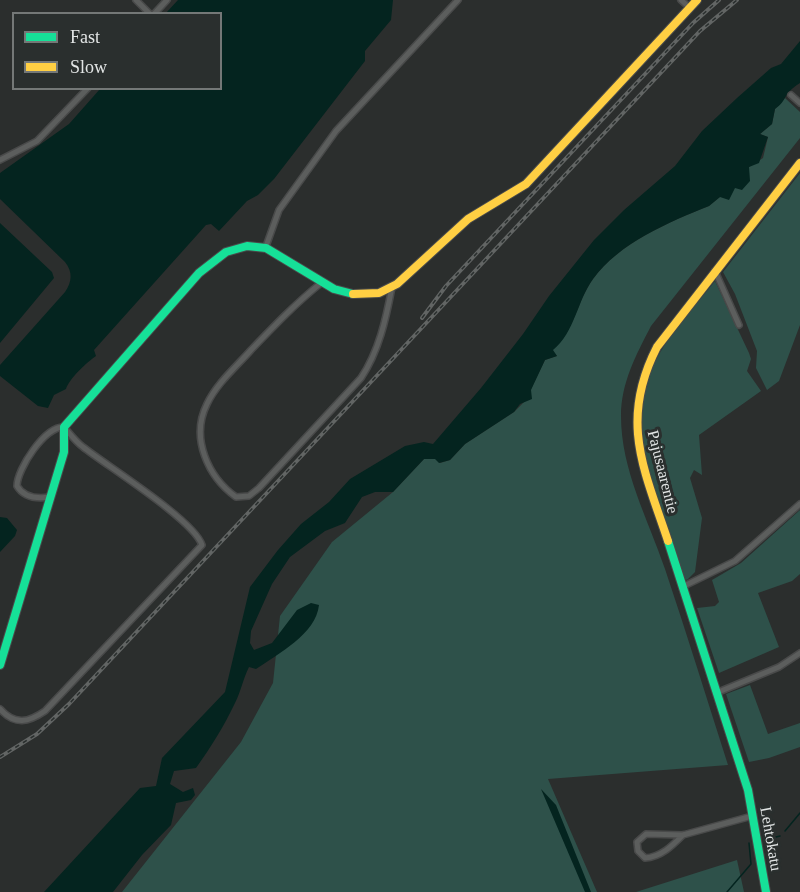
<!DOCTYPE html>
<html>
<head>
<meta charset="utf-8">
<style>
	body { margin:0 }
	#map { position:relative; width:800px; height:892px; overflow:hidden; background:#2b2e2d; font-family:"Times New Roman",serif }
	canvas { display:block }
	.legend { position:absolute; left:12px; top:12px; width:210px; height:78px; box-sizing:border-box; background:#2a2f2e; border:2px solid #747877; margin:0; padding:8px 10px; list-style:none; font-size:18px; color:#e2e5e5 }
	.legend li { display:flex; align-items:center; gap:12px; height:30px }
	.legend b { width:30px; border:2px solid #747877 }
</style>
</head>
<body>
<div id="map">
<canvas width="800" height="892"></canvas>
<ul class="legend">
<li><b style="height:8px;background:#16e098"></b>Fast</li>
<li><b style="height:8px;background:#ffcf43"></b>Slow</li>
</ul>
</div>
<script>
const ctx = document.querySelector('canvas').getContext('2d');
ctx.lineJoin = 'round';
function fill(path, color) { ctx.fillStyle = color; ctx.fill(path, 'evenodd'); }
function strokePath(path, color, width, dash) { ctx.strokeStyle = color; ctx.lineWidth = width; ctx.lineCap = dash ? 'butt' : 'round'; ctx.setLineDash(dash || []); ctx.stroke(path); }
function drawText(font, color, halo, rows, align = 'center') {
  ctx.font = font + ' "Times New Roman",serif'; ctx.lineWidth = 6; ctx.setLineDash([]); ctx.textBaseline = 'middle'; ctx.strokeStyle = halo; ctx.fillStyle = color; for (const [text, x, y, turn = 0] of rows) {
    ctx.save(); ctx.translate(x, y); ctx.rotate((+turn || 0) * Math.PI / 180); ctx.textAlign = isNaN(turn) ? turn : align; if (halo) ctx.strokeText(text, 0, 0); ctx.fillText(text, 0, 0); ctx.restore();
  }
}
fill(new Path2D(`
	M785,98L800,112V138L651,326C636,355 621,383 621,416C621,470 648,519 665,569C687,634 707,700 728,765L548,779L597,892H122L241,742L273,683L280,616L332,542L393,492L424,459H436L440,463L450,460L465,444L514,412L525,401L545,360L557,356L552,350C574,332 577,301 593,279C619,243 669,222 709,206L721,196L730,194L749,167L763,158L768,137L760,134L772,124L775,109Z
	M800,173V325L779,381L767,390L756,368L757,351L735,294L723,272Z
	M715,281L749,353L751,359L747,371L761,391L699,435L702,475L694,470L690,478L702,518L695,572L687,580L683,578C663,515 623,435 651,370C665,338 693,309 715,281Z
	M800,510V574L792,581L758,593L779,647L719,673L697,608L715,606L719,602L712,580L741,563Z
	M750,685L768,734L800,723V747L769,758L749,762L726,694Z
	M737,860L744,892H636Z`), '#2e514a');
fill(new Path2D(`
	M178,0H393L391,20L365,51V61L274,179L258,195L247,201L219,231L211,224L206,225L94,350L96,356C87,362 69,379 66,389L54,395L48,408L38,406L0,376V365L65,292C72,282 73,272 65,262L0,199V173L69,124L100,89L220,88V14L166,13Z
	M800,41V83C782,94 788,100 775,109L772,124L760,134L768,137L759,163L749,167L750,181L742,190L735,188L729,200L720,197L709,206C669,222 619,243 593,279C577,301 575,332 553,350L557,356L545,360L531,390L532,399L520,404L514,412L465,444L450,460L439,463L435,459H424L393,492H375L362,497L345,523L325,531L290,557L272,584L251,631L250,643L254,650L272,643L297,610L311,603L319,605C316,634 278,654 256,669L249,667C243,679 241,691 235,703C224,726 211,747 196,768L174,771L170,784L183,792L193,788L195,795L191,800L176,803L171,825L142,855L113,892H44L140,788L156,786L162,758L225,692L250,587L278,550L301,524L329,502L350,479L405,446L424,442L433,444L481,388L523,334L549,296L594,240L624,210L675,166L702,131L737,98L771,68L781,64Z
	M0,223L52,272L54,278L0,343Z
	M0,517L7,518L17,530L15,536L0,552Z
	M541,789L556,805L591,892H585Z`), '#04241f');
strokePath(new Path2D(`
	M785,831L800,813
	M764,840L780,836
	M727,892L751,864L749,843`), '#04241f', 1.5);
const street = new Path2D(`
	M136,0L150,14
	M681,0L690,8
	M154,14L167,0
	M791,95L800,103
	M0,160L37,141L88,88
	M265,249L279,210L336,131L458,0
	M715,271L739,325
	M321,283C295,304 274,326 251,350C236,367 217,383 207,404C190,438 208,477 236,497L249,496L259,488L361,378C379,351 386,319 392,287
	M682,587L735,561L800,504
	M716,693L779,667L800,653
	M0,709C15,726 29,722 45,711L202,545C194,520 107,466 83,447C76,442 70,434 64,427C45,426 17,469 17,486C24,498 37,499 50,497
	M683,835C672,846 661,857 645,858L638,851L637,842L646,834L683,835L752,816`);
const fast = new Path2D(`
	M668,541L748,790L766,892
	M0,665L64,452V427L199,273L226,252L247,246L266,248L334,289L353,294`);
const slow = new Path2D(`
	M353,294L379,293L397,284L468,219L526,184L697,0
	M668,541C644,469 619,421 657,347L800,163`);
strokePath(street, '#494a4a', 8);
strokePath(fast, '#494a4a', 10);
strokePath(slow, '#494a4a', 10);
strokePath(street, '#5c5e5d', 5);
strokePath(fast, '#16e098', 8);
strokePath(slow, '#ffcf43', 8);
const rail = new Path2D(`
	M422,318L446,286L693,23L719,0
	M0,757L37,734L69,704L700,31L737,0`);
strokePath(rail, '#626564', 4);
strokePath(rail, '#2a2f2e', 1.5, [4.5]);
drawText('16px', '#e2e5e5', '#2a2f2e', [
	["Pajusaarentie",662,472,76],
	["Lehtokatu",770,839,80]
]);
</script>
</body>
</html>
